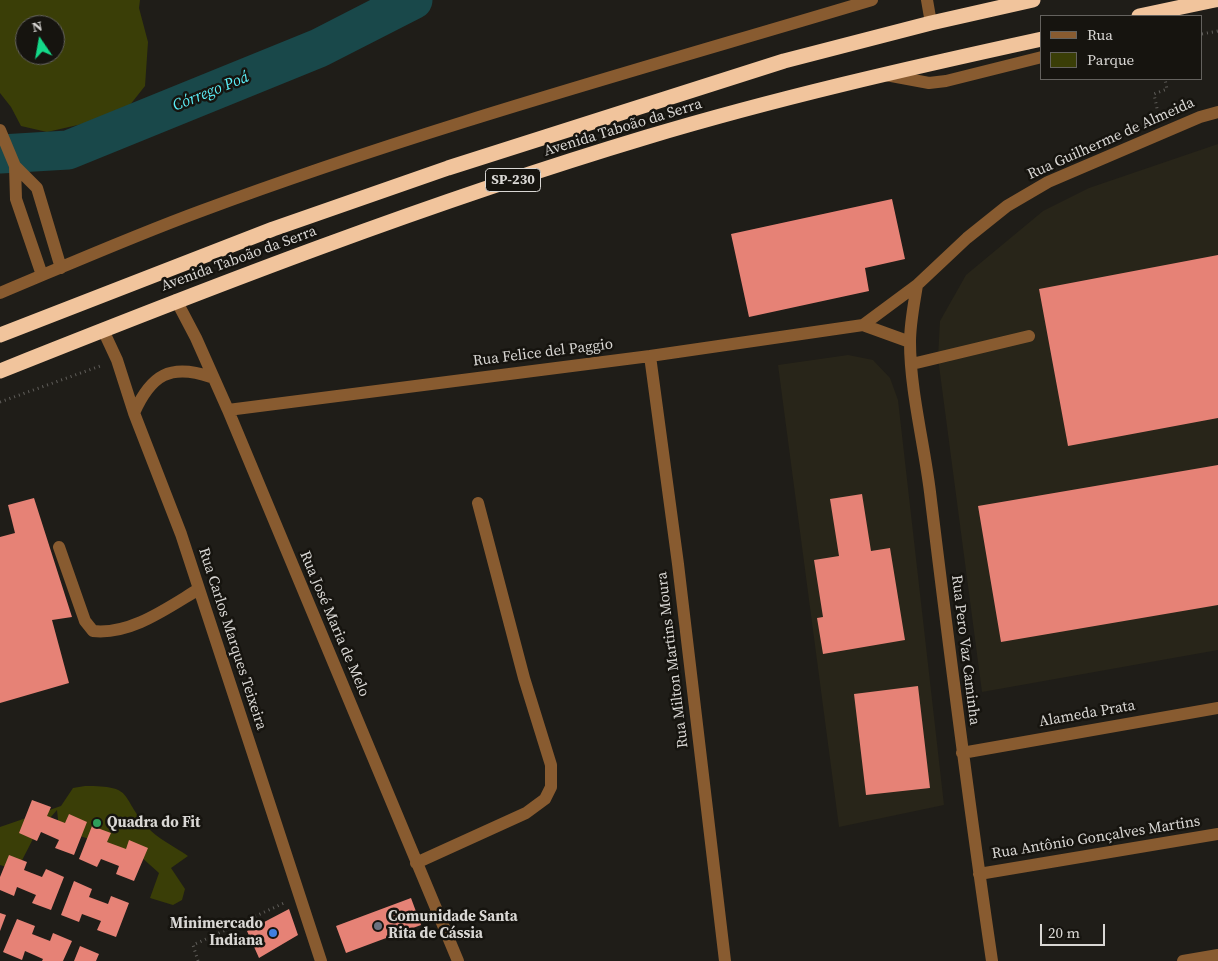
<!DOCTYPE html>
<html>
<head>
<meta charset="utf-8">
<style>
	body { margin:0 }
	#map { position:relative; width:1218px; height:961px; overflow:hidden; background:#1f1d18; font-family:"Source Serif 4",serif }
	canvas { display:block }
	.legend { position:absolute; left:1040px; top:15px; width:162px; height:65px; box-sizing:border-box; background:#16140f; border:1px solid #64625e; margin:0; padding:6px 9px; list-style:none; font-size:15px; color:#d9d7d4 }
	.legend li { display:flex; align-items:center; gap:10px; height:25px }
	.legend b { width:25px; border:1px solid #64625e }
	.north { position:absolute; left:15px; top:15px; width:50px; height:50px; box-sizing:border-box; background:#16140f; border:1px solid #64625e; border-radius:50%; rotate:348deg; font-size:14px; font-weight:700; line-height:20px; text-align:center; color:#d9d7d4 }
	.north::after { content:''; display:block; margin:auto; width:18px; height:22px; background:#14d989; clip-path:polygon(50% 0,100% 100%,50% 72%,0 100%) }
	.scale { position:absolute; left:1040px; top:924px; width:65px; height:22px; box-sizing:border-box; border:2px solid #d9d7d4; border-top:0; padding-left:6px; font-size:15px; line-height:18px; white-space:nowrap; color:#d9d7d4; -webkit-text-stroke:4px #16140f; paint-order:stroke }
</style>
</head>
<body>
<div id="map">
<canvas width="1218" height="961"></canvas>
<ul class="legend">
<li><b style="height:6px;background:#885b30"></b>Rua</li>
<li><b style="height:14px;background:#3a3e07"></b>Parque</li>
</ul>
<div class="north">N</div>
<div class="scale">20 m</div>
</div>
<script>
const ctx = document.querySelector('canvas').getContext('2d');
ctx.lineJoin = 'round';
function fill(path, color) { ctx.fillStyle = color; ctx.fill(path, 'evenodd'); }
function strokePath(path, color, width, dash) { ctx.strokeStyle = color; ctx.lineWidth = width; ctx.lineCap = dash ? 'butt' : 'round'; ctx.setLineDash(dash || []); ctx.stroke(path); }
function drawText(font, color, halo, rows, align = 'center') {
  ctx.font = font + ' "Source Serif 4",serif'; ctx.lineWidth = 5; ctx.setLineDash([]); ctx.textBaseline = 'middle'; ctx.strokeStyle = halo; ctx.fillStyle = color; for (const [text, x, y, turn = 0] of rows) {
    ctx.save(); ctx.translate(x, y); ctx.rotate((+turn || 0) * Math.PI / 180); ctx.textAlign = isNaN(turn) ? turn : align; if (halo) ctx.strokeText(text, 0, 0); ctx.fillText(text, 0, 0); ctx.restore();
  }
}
fill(new Path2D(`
	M1218,144V650L982,692L938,358L940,321L966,275L1043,211L1089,188Z
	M848,355L873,360L890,378L898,400L944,805L839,827L778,365Z`), '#282519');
fill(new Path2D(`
	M0,0H140L139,8L148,42L145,86L122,115L47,132L21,126L11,107L0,93ZM25,25H55V55H25Z
	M85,786C135,786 119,795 147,827C157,838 175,847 188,856L171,868L185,889L182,900L173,905L150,898L159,873L140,856L59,829L57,810L35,835L17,870L0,865V827L61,806L73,788Z`), '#3a3e07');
strokePath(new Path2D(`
	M0,154L68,150L319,48L413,0`), '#19484a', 39);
fill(new Path2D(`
	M892,199L905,259L865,268L869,291L749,317L731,234Z
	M1218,255V418L1068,446L1039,289Z
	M1218,465V605L1001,642L978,506Z
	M862,494L871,551L890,548L905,640L823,654L817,618L823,617L814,560L839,556L830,499Z
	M34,498L72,617L52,620L69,683L0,703V537L15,533L8,505Z
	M918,686L930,788L866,795L854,694Z
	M32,800L51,807L47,816L65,823L69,814L87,822L74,855L55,848L59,840L41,832L37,841L19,833Z
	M92,826L111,833L107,842L126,849L129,840L148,848L134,881L116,874L119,866L101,859L97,867L79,859Z
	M9,855L27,862L24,870L42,877L46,869L64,877L51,910L32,903L36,895L17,887L14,896L0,890V877Z
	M74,881L92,889L89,897L108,904L111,896L129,903L116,937L97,930L101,921L82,914L79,922L61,915Z
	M411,898L421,925L346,953L336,926Z
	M289,909L298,935L259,958L247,931Z
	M0,913L6,915L0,931Z
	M17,919L35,926L32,934L50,941L53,933L72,941L63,961H42L43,959L25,951L22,960L3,952Z
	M80,946L99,954L96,961H74Z`), '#e68276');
strokePath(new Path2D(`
	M1202,34L1218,31
	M1159,118L1154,94L1167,89L1165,79
	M0,402L103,365
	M198,961L193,945L284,903`), '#605e5a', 3, [1, 4]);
strokePath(new Path2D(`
	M927,0L931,23
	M886,75L929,83L946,81L1042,57
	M0,130L15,166L16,199L42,275
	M15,166L37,188L61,268
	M917,285C914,304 910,323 910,342C910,390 924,443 930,492C949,648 969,805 992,961
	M0,293C67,265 133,236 201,211C421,129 648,67 872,0
	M176,300L196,338L228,410L458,961
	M863,325L910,342
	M103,330L117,360L134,413L181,534L321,961
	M650,356L678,564L725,961
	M912,364L1029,336
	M228,410L650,356L863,325L917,285L967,238L1007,206L1048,182L1200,117L1218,112
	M134,413C151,375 170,363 211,377
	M59,547L85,621L93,631C131,635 167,608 199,589
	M962,753L1218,708
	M416,863L526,813L545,799L551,787V765L524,678L478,503
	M979,874L1218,834
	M1183,961L1218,955`), '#885b30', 12);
strokePath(new Path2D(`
	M1139,16L1215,0
	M0,335L273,229L448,168L784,61L931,23L1033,0
	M0,371C213,286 427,203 647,137C777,98 909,68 1042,39`), '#f1c49c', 15);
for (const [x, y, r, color] of [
	[97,823,5,"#2e9e5b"],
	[378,926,5,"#6b7280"],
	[273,933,5,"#3f7fe0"]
]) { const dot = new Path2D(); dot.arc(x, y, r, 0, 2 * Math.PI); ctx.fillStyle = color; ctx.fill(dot); strokePath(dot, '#16140f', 2); }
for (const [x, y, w] of [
	[513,180,55]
]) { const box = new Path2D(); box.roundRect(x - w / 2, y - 11.5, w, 23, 4); ctx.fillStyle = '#16140f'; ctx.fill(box); strokePath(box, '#d9d7d4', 1); }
drawText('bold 14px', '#d9d7d4', null, [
	["SP-230",513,180]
]);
drawText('15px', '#d9d7d4', '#16140f', [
	["Avenida Taboão da Serra",623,128,-17],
	["Rua Guilherme de Almeida",1111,139,-24],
	["Avenida Taboão da Serra",239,259,-20],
	["Rua Felice del Paggio",543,353,-7],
	["Rua José Maria de Melo",334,624,67],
	["Rua Carlos Marques Teixeira",232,639,72],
	["Rua Pero Vaz Caminha",965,650,83],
	["Rua Milton Martins Moura",673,660,-97],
	["Alameda Prata",1087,714,-10],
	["Rua Antônio Gonçalves Martins",1096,838,-9]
]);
drawText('bold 15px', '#d9d7d4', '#16140f', [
	["Quadra do Fit",107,823],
	["Comunidade Santa",388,917],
	["Rita de Cássia",388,934],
	["Minimercado",263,924,"right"],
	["Indiana",263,941,"right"]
], 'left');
drawText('italic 16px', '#5beef7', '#16140f', [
	["Córrego Poá",211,92,-22]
]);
</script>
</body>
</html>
